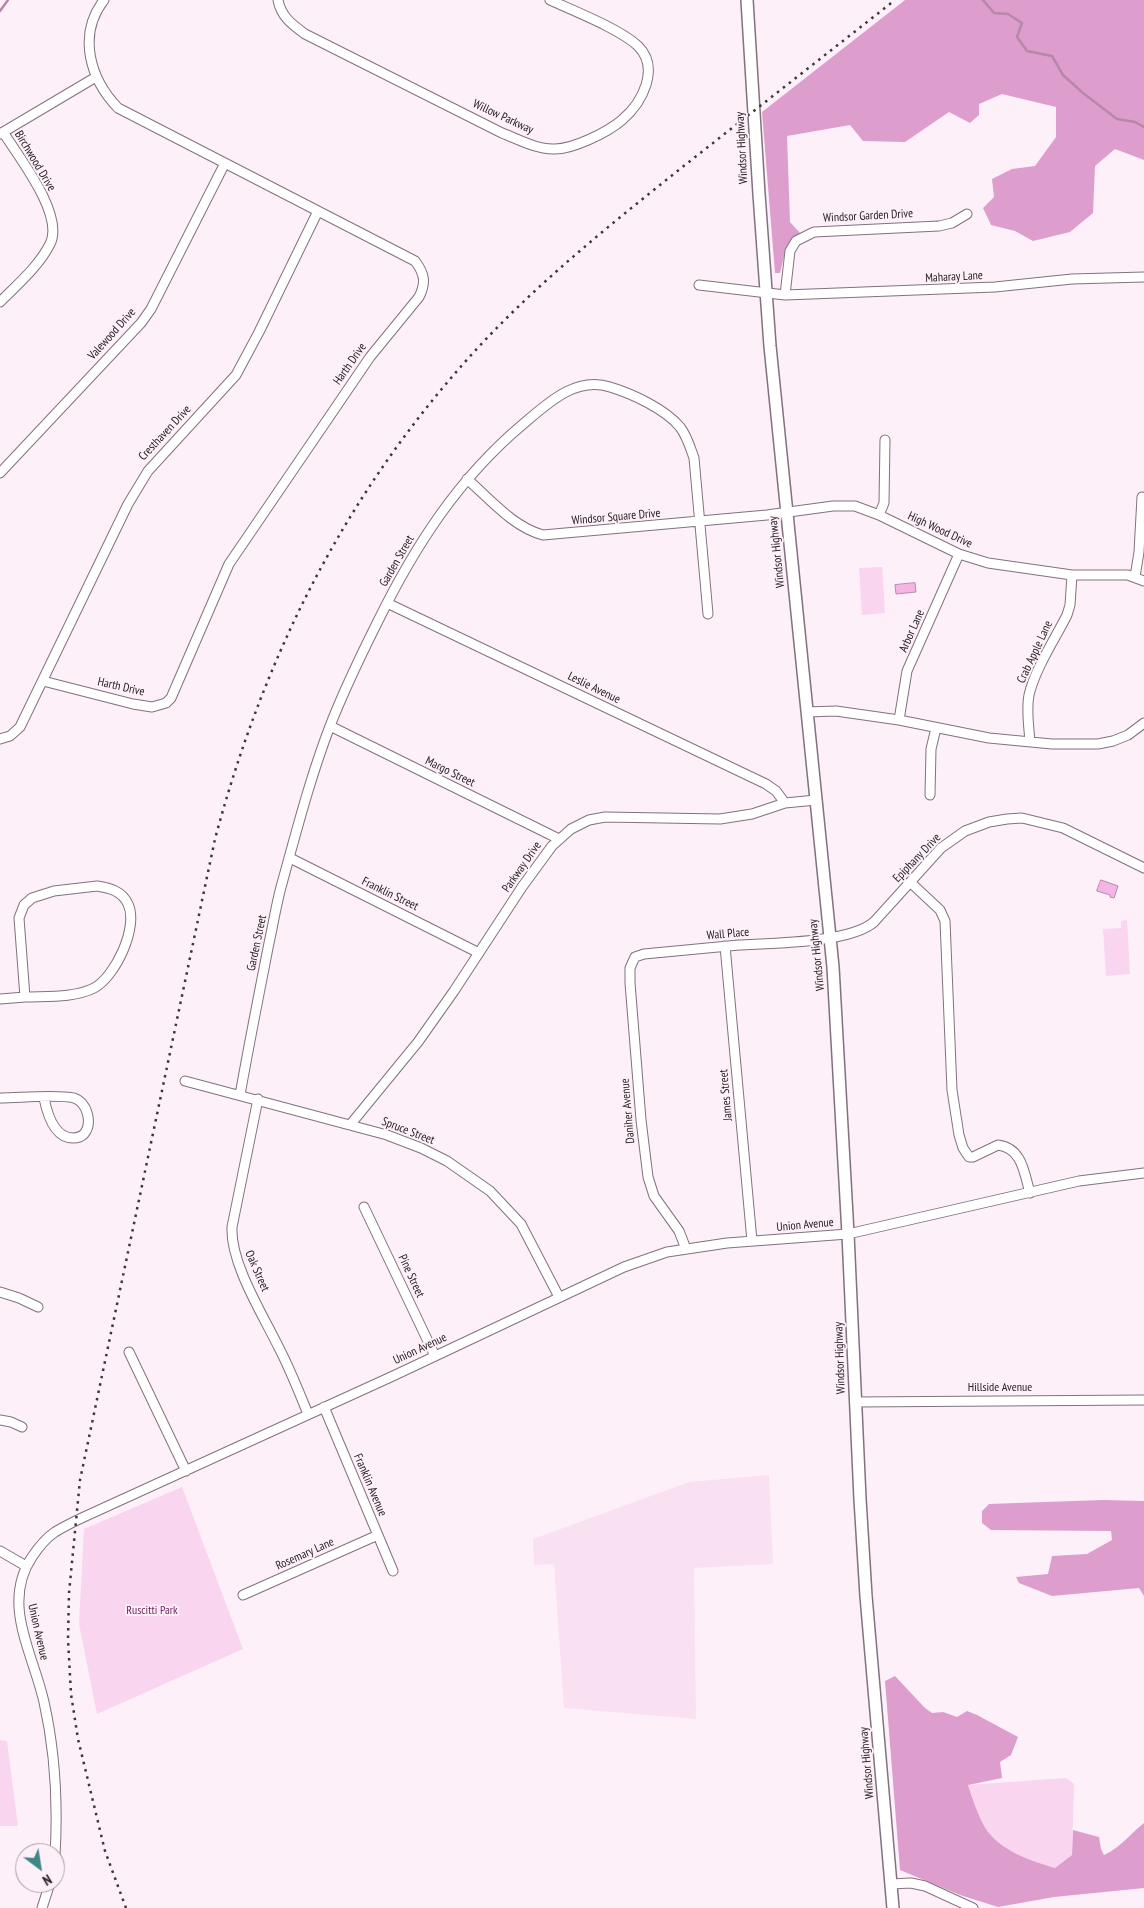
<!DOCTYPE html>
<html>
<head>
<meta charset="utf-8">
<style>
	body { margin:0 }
	#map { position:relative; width:1144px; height:1908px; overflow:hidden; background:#fdf0f9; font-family:"PT Sans Narrow",sans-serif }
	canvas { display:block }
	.north { position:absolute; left:15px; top:1843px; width:50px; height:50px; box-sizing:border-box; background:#fdf0f9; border:1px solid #a79da4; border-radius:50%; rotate:149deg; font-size:14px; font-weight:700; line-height:20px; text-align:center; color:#262024 }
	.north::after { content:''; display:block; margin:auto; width:18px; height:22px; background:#3f8787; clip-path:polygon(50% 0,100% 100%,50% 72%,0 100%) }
</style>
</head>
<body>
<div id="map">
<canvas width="1144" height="1908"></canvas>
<div class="north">N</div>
</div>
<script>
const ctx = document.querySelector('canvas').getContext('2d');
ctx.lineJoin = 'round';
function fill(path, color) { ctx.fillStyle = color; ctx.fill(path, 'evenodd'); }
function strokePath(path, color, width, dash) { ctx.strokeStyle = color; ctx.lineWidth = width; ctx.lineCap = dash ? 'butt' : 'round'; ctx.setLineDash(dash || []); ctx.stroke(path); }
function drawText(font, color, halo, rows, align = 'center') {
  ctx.font = font + ' "PT Sans Narrow",sans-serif'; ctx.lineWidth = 4; ctx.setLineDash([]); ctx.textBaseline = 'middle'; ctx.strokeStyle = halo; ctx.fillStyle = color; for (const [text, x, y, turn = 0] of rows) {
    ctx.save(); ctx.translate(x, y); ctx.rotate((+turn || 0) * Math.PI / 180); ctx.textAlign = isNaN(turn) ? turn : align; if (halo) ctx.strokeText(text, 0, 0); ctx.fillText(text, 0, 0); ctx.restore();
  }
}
fill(new Path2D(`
	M769,1475L773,1564L694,1568L696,1719L564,1708L554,1564L534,1565L533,1539L689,1482Z`), '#f9e1f2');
fill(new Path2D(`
	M882,567L885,613L862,615L859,568Z
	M1127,920L1130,974L1106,976L1103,929L1121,928V921Z
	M182,1487L243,1649L97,1714L79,1624L84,1529Z
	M0,1740L7,1741L18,1826H0Z
	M1066,1778L1074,1784L1072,1855L1055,1868C1028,1860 995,1849 982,1822C976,1810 972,1797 968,1785Z`), '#f9d5ef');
fill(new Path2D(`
	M905,0H1144V160L1115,149L1095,166L1093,213L1070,232L1033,241L1015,231L991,225L983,208L994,197L992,179L1012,169L1035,166L1056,137V107L1002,94L979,104V115L970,123L949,112L905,142L863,141L850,125L787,136L790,222L800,233L786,248L780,273H775L762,112Z
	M1103,1500L1144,1501V1596L1139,1588L1052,1596L1019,1583L1016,1577L1048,1574L1052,1556L1087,1554L1112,1540L1111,1531L991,1530L982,1523V1511L989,1504Z
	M895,1676L925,1708L932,1713L943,1712L957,1717L967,1711L977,1715L1018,1737L1011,1755L1000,1762L1002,1778L968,1785C972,1797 976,1810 982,1822C995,1849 1028,1860 1055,1868L1072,1855L1073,1830L1099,1837L1101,1849L1104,1855C1120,1848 1131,1833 1144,1823V1888L1054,1897L998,1907L960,1895L900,1870L885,1681Z`), '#dd9ecd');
const water = new Path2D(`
	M915,583L916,592L896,594L895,585Z
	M1101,880L1118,886L1114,898L1110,897V895L1097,891Z`);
fill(water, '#f5b5e4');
strokePath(water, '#b788aa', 1);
strokePath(new Path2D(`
	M983,0L994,13L1008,14L1022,23L1017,37L1027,51L1052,56L1063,75L1083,93L1117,119L1135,122L1144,127
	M0,11L8,0`), '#b788aa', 2.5);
const minor = new Path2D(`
	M278,0C281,17 293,25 305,34L502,133C518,139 535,149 553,149C572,150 608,132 622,120C643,102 660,68 638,46C620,29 574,11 550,0
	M0,134L96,77
	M699,285L785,295L995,287L1072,279L1144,277
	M785,295L790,251L796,241L814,232L939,226L952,223L967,214
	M0,302C17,285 39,266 50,244C65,215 18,156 3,132
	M0,473L141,323L151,309L225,163
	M467,479C490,499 513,527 543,535L767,515L833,506H855L879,515L959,554L988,563L1072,575H1128L1144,581
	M879,515L884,503L885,440
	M1135,577L1139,552L1142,497
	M387,603L766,784L776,791L785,803
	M43,681L133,704L152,707L166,703L171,698L229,564L370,357L419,297C426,283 425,274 415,261L118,108C90,79 77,35 104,0
	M807,712L836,711L899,720L989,738L1052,744H1098L1113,741L1128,735L1144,723
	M899,720L907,671L959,554
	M330,726L559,839
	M0,739L10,736L20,727L128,504L148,471L236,375L259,332L318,211
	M1030,742C1029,727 1026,710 1029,695C1035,669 1055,639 1067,615L1070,605L1072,575
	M930,795L931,749L936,728
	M290,858L479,953
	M910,882L940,910L945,921L952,1090L959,1135L963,1148L969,1157H973L998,1145C1022,1148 1024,1172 1030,1193
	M97,886C110,888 122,891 128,904C139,927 115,977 94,988C74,998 47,996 25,997L19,918L24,905L32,898L54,891Z
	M725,946L752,1241
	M0,999L25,997
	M185,1081L387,1135L421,1148L447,1161L490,1191L521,1224L559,1297
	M240,1095C249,1044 259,994 269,943C273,925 276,906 281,887C296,833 310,778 330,726C344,690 361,655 378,621C415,546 458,479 522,425C547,404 575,376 610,387C633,394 665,409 680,427C687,436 690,447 694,458L708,614
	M0,1098C19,1098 57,1094 74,1098C87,1102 93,1123 84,1134C81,1137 77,1138 73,1138C54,1138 47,1113 44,1098
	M258,1099L232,1227C230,1263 263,1315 279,1348C290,1369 299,1392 308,1414
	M350,1125L418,1042L454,991L522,887L552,846L571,829L589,820L605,817L720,819L752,814L785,803L816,800
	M364,1207L435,1356
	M686,1249L679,1231L654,1196L648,1177L641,1120L630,983V968L635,957L644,954C676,951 708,948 739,945C773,943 850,943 874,922L941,848L965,831L989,822L1007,819L1022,818L1063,828L1144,868
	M0,1292L19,1298L38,1307
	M129,1352L186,1471
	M855,1402L1144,1400
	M324,1407L393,1571
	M0,1420L11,1422L22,1427
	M0,1551L26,1566
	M243,1595L378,1535
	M55,1856C58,1805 55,1751 44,1702C33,1653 1,1604 32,1557C38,1548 46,1538 55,1532C65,1526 75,1521 86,1516L393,1376L624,1267L667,1252L727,1243L848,1234L1079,1181L1144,1173
	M891,1884L911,1883L925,1886L973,1908
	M42,1908L50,1883`);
const major = new Path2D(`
	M747,0L759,194L770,346L833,967L848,1234L860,1499L866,1596L893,1908`);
strokePath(minor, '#81727d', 11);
strokePath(major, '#81727d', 14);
strokePath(minor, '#fff', 9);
strokePath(major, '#fff', 11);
strokePath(new Path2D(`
	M126,1908L105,1851L78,1739L71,1694L68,1639L69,1593L80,1480L215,839C264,656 345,494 473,353C537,283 611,224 685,165C755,110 825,55 895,0`), '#3c3539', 2.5, [2.5, 5]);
drawText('12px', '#262024', '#fdf0f9', [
	["Willow Parkway",503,117,25],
	["Windsor Highway",742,148,-93],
	["Birchwood Drive",35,161,59],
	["Windsor Garden Drive",868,216,-3],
	["Maharay Lane",954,277,-3],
	["Valewood Drive",112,334,-48],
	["Harth Drive",350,364,-55],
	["Cresthaven Drive",165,433,-47],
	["Windsor Square Drive",616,517,-5],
	["High Wood Drive",940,530,25],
	["Windsor Highway",777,552,-96],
	["Garden Street",397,561,-60],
	["Arbor Lane",912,631,-66],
	["Crab Apple Lane",1035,652,-65],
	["Harth Drive",121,687,13],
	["Leslie Avenue",594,688,26],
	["Margo Street",450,772,26],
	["Epiphany Drive",917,858,-46],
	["Parkway Drive",522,867,-55],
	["Franklin Street",390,894,26],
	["Wall Place",728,934,-5],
	["Garden Street",257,943,-78],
	["Windsor Highway",817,955,-96],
	["James Street",726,1095,-95],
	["Daniher Avenue",628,1111,-95],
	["Spruce Street",408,1131,21],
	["Union Avenue",805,1225,-5],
	["Oak Street",257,1271,66],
	["Pine Street",411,1276,65],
	["Union Avenue",420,1349,-25],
	["Windsor Highway",840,1358,-92],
	["Hillside Avenue",1000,1388],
	["Franklin Avenue",370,1485,67],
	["Rosemary Lane",305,1554,-24],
	["Union Avenue",38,1632,77],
	["Windsor Highway",867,1763,-95]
]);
drawText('12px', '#702862', '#fdf0f9', [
	["Ruscitti Park",152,1611]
]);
</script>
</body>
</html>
